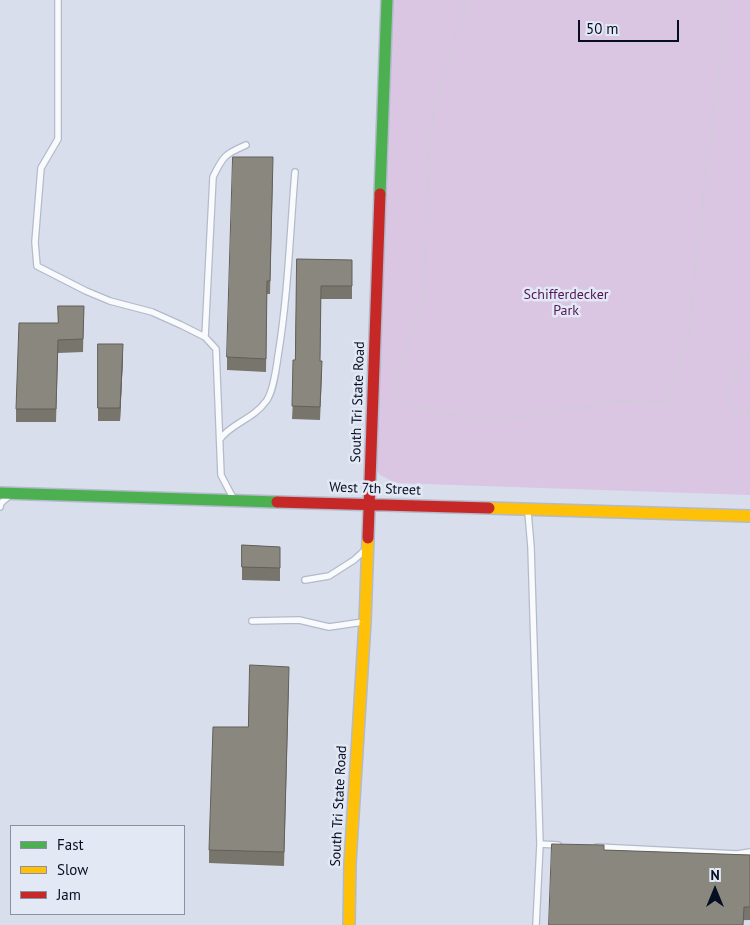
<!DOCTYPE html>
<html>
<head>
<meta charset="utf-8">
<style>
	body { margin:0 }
	#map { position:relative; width:750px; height:925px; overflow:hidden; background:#d8deec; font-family:"PT Sans",sans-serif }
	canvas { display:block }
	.legend { position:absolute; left:10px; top:825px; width:175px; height:90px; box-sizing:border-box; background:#e3e8f5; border:1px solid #8b91a1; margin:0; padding:6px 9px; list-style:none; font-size:15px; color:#060e22 }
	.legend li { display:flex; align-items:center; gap:10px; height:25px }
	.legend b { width:25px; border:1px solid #8b91a1 }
	.north { position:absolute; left:690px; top:865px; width:50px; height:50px; -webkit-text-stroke:4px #e3e8f5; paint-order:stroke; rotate:0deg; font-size:14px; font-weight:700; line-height:20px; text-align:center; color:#060e22 }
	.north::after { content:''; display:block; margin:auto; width:18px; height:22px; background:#060e22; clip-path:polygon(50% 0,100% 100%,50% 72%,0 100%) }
	.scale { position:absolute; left:578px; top:20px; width:101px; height:22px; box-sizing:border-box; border:2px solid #060e22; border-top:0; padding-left:6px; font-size:15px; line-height:18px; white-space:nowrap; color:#060e22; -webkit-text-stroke:4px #e3e8f5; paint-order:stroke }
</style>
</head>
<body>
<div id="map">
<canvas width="750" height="925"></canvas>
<ul class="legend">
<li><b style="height:6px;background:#4caf50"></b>Fast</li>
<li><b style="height:6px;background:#ffc107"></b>Slow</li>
<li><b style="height:6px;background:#c62828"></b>Jam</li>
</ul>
<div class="north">N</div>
<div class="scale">50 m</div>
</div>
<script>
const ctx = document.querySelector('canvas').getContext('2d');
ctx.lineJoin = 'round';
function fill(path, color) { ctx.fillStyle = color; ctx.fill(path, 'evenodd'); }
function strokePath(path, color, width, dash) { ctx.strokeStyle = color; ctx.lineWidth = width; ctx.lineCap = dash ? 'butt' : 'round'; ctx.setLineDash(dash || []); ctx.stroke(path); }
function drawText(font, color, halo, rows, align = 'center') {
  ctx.font = font + ' "PT Sans",sans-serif'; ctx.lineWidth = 5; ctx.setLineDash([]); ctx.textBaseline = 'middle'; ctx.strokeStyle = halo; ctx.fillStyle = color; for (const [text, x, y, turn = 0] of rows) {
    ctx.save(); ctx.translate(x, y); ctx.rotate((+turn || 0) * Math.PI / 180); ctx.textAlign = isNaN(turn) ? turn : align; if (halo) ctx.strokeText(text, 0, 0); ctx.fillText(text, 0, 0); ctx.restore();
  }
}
fill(new Path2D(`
	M392,0H750V495L396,483L380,475L375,468Z`), '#dac5e3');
const lane = new Path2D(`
	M58,0V139L41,168L35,242L37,266L86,291L110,301L152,312L181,325L205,337L216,349L221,475L232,496
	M205,337L213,177C223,156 225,154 246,145
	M220,439C233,422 253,420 267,400C274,389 276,369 278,356C288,295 290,233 295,172
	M0,507L1,503L8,497
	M528,512L531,547L540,844L536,925
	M305,580L329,576L354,560L364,551
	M252,621L299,620L329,627L363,622
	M540,844L558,845
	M597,847L737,854L750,852`);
const fast = new Path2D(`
	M380,194L387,0
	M0,493L277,502`);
const slow = new Path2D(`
	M489,508L750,516
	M349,925L350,864L365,622L368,538`);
const jam = new Path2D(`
	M277,502L489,508
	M368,538L380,194`);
strokePath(lane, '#b2bacb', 8);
strokePath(fast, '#b2bacb', 14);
strokePath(slow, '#b2bacb', 14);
strokePath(jam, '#b2bacb', 14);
strokePath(new Path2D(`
	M467,0L438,90L429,146L428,161L425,293L424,303L398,377C396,390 397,400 410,407L470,418L485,419L520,417L610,402L624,401L663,402C668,399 670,395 672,390L687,341L691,320L694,276L704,187L724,33L725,0
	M750,354C735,372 708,411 750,415`), '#cbced2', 2.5, [2.5, 4]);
strokePath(lane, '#f9fafc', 5.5);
strokePath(fast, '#4caf50', 11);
strokePath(slow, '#ffc107', 11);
strokePath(jam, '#c62828', 11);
fill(new Path2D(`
	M273,171L270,294H267L266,372L227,370V357Z
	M297,259L352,260V299H321L320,361L322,374L320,420L292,419L295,360Z
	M84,306L83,352L58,353L56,422H16V409L58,323Z
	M98,344L123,357L120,421H98Z
	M242,545L280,547V581L242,580Z
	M289,680L284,866L209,863V850L248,727Z
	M604,850L750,855V920L549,925Z`), '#77756c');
fill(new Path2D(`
	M123,344V357L120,421V408Z`), '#615f58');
const building = new Path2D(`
	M233,157H273L270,281H267L266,359L227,357Z
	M297,259L352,260V286H321L320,361H322L320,407L292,406L293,360H295Z
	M58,306H84L83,339L58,340L56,409H16L19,323H58Z
	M98,344H123L120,408H98Z
	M242,545L280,547V568L242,567Z
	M250,665L289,667L284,852L209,850L213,727H248Z
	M552,844L604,845V850L750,855V907H744L743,925H549Z`);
fill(building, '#8a887e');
strokePath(building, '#615f58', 1);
drawText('14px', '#541657', '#e3e8f5', [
	["Schifferdecker",566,295],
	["Park",566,311]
]);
drawText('14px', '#060e22', '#e3e8f5', [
	["South Tri State Road",358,402,-88],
	["West 7th Street",375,489,2],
	["South Tri State Road",339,806,-87]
]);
</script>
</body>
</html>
